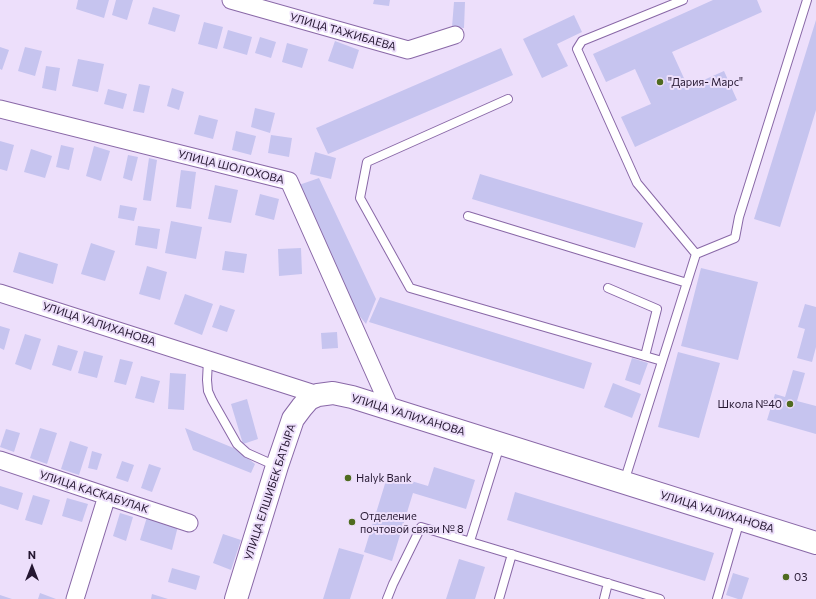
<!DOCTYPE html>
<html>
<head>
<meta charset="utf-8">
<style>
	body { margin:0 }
	#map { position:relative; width:816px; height:599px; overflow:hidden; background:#eddffb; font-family:Commissioner,sans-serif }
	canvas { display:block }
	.north { position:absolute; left:12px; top:547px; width:40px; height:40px; -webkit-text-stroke:3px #eddffb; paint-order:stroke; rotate:0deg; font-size:11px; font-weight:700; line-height:16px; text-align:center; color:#251731 }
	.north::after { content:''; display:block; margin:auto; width:14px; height:18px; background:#251731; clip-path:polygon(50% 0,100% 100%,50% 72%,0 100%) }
</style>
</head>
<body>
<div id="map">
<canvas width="816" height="599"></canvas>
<div class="north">N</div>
</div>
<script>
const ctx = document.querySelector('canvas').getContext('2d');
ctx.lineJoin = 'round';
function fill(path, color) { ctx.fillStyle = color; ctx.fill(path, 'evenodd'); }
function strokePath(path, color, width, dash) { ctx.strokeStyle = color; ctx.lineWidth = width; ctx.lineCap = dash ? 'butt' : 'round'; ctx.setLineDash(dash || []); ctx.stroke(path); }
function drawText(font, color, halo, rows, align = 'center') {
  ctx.font = font + ' Commissioner,sans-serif'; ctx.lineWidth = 4; ctx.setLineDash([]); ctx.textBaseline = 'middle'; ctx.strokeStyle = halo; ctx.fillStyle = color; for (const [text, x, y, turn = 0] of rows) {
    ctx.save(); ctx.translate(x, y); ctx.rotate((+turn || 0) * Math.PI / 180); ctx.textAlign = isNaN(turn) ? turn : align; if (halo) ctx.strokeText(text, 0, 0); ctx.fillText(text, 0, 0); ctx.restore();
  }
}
fill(new Path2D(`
	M78,0H109L104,18L76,9Z
	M116,0H133L127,20L112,15Z
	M374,0H390L389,6L373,4Z
	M713,0H757L762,12L672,52L688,87L724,71L737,100L635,147L621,117L651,104L635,69L606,82L593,54Z
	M454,2H465L464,28L452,27Z
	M153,7L180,15L175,32L148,24Z
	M574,15L582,32L557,44L568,66L542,78L523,39Z
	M816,20V110L780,227L754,219Z
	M204,22L223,27L217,49L198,44Z
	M228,30L252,37L247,55L223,48Z
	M260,37L276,42L271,58L255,53Z
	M335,41L359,50L353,69L328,61Z
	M287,43L308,49L302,68L282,62Z
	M0,47L9,50L2,70L0,69Z
	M25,47L42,51L35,76L18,71Z
	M501,48L513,75L328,154L316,128Z
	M78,59L104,64L98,92L72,86Z
	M46,66L60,68L56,91L42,88Z
	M139,84L150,86L144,113L133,111Z
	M172,88L184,92L179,110L167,106Z
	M108,89L127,94L123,109L104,104Z
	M255,108L275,113L270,133L251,127Z
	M199,115L218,120L213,139L194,134Z
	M236,131L256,136L251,155L232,150Z
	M271,135L292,138L289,157L268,153Z
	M0,141L14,145L7,171L0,169Z
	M61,145L74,148L69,170L56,167Z
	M94,146L110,151L101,181L86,176Z
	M31,149L52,156L45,178L24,172Z
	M315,152L336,158L331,179L310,174Z
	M128,155L138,157L132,181L123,178Z
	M149,158L157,160L151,201L143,200Z
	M181,170L196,172L191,209L176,207Z
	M480,174L643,223L635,248L472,199Z
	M319,178L376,299L366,324L353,308L296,186Z
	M215,185L238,190L231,223L208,219Z
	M260,194L279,199L274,220L255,215Z
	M120,205L137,208L134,221L118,218Z
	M171,221L202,227L196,259L165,253Z
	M138,226L160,229L157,249L135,245Z
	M91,243L115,251L105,281L81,274Z
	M301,248L302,274L279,276L278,249Z
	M225,251L247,254L244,273L222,270Z
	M19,252L58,264L53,284L13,272Z
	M147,266L167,272L160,300L139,294Z
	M701,268L758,282L738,360L681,346Z
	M185,294L213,304L202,335L174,324Z
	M380,297L592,363L584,389L369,322Z
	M805,304L816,307V347L812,362L797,358L805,329L798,327Z
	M220,305L235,310L227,332L212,327Z
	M0,326L10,329L4,350L0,348Z
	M337,332L338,348L322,349L321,333Z
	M25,334L41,339L31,370L15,364Z
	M58,345L78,351L71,371L52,365Z
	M84,351L103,356L97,378L78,373Z
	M678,352L720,363L699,438L658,427Z
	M632,358L648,363L640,385L625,380Z
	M120,359L133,362L126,385L114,382Z
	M793,370L805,373L797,401L816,406V434L767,420L775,394L785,397Z
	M170,373L186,374L184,410L168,409Z
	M141,376L160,381L154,403L135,398Z
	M613,383L641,394L632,418L604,407Z
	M247,399L258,439L243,444L231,404Z
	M40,428L57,433L47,464L30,458Z
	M185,428L236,449L255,464L251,473L193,450Z
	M6,429L20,433L14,452L0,447Z
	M70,441L88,447L79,475L61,469Z
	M92,451L102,454L97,470L88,468Z
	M122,461L134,465L128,482L116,478Z
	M149,464L161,468L152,492L141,488Z
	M434,467L475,480L466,509L413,493L392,561L364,552L388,474L428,486Z
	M0,486L23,493L18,510L0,504Z
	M515,492L714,553L705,581L507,520Z
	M33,495L50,500L42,525L25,520Z
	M67,498L88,504L82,522L62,516Z
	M120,513L133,517L126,541L113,536Z
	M147,517L178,526L172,550L140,540Z
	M223,534L241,540L231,570L213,563Z
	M339,548L364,555L350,599H323Z
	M459,559L485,567L475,599H446Z
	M172,568L200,576L196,590L168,582Z
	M733,573L749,578L742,599H738L726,595Z
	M40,593L56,599H38Z
	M152,594L168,599H151Z
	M0,595L12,599H0Z`), '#c6c4ef');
const service = new Path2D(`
	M683,0L582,41L577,49L637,183L696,254
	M508,99L367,162L360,198L410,288L662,361
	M468,216L687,283
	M608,288L657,309L645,356
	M208,360L207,380L208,391L212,400L237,444L247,453L276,466
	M624,482L696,254L735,238L739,217L807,0
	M470,541L500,445
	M387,599L393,584L421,527L660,599
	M499,599L512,554
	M604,599L608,583
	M717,599L740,520`);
const minor = new Path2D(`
	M231,0L408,50L455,35
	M0,109L289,181L391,410
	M0,293L318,395
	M0,460L107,496L189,523
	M75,599L107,496`);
const secondary = new Path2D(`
	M236,599L277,466L293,419L302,407L309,399L318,395L333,393L352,397L816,543`);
strokePath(service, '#8968a7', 10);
strokePath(minor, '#8968a7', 19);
strokePath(secondary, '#8968a7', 24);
strokePath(service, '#fff', 8);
strokePath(minor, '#fff', 17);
strokePath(secondary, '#fff', 22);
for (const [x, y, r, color] of [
	[660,82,4,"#4f6b1f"],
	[790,404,4,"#4f6b1f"],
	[348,478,4,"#4f6b1f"],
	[352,522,4,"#4f6b1f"],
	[786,577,4,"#4f6b1f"]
]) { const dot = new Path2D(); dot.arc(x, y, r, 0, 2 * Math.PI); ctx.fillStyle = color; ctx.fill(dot); strokePath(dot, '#eddffb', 1.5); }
drawText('11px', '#251731', '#eddffb', [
	["УЛИЦА ТАЖИБАЕВА",343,32,16],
	["УЛИЦА ШОЛОХОВА",231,167,14],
	["УЛИЦА УАЛИХАНОВА",99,324,18],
	["УЛИЦА УАЛИХАНОВА",408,415,17],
	["УЛИЦА КАСКАБУЛАК",94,492,18],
	["УЛИЦА ЕЛШИБЕК БАТЫРА",270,492,-72],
	["УЛИЦА УАЛИХАНОВА",717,512,17]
]);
drawText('11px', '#251731', '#eddffb', [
	["\"Дария- Марс\"",668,82],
	["Школа №40",782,404,"right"],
	["Halyk Bank",356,478],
	["Отделение",360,516],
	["почтовой связи № 8",360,529],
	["03",794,577]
], 'left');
</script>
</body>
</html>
